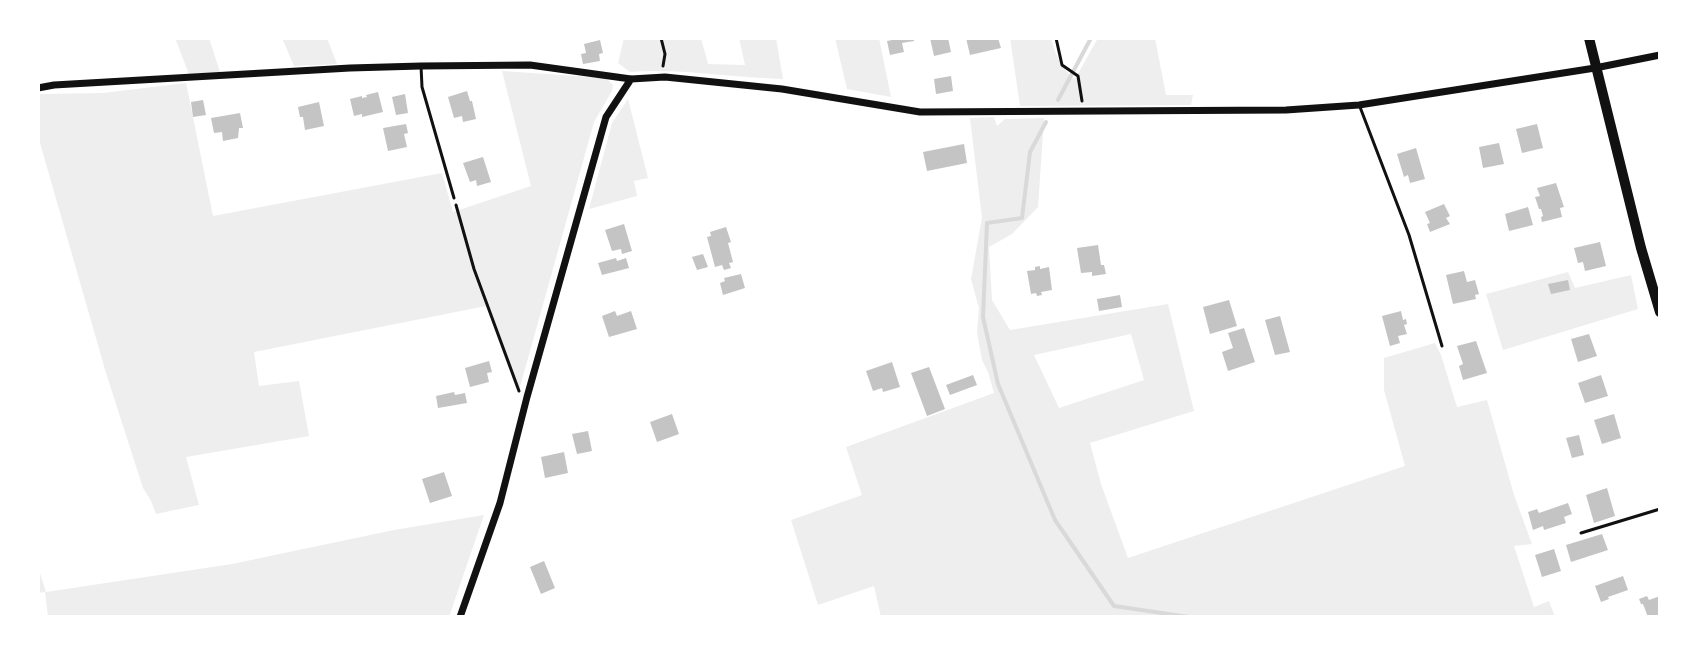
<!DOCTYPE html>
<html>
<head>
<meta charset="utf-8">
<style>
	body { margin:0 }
	#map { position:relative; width:1698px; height:655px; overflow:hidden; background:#fff; font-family:"PT Serif",serif }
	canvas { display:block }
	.frame { position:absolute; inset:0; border:40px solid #fff; pointer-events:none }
</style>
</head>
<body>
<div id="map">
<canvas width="1698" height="655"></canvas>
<div class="frame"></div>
</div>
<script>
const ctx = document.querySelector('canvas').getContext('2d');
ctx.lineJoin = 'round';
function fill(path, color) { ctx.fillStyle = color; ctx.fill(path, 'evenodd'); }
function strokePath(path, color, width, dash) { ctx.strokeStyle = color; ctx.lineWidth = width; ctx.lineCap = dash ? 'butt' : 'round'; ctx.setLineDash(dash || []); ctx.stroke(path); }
fill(new Path2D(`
	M175,38H209L220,72L189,74Z
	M282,38H327L337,64L294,66Z
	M624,38H701L708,64L745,65L739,38H776L783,79C732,78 680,68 630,72L618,63Z
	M835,38H879L891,97L847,89Z
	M1010,38H1051C1055,54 1062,70 1075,79L1098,38H1155L1166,95H1193L1191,105L1020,106Z
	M502,71L606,78L613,85L612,91L594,122L518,394L486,306L254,352L259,386L299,381L309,436L186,457L199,505L156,514L151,501L143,488L106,373L38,136V94L103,93L186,83L213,216L442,173L453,212L531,186Z
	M628,99L648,178L634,181L637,196L589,209L612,123Z
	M994,117L997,126L1005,119L1044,118L1038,207L1012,234L989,247L992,300L1010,330L1168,304L1194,411L1090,443L1101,484L1128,558L1405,466L1384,390V358L1435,343L1441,355L1457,407L1487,400L1514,495L1532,544L1514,546L1534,607L1549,601L1555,617H881L874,586L818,605L791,520L862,495L846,447L994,393L988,372L982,360L977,333L979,308L971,279L982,218L970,118ZM1131,334L1144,380L1059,408L1034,355Z
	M1568,272L1575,288L1631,275L1638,309L1503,350L1486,294Z
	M484,515L449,617H48L45,592L38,593V567L46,592L232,564L394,530Z`), '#eee');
strokePath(new Path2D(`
	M1058,100L1091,38
	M1046,122L1030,152L1022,218L987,223L983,317L998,384L1055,520L1114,606L1189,617`), '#d9d9d9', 4);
fill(new Path2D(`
	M892,38H914V41L902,43L904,52L890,55L887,41L892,40Z
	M930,38H948L951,52L934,56Z
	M966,38H998L1001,48L970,55Z
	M600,40L603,53L599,54L600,61L583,64L581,54L586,53L584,44Z
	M951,76L953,91L936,94L934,79Z
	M467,91L470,101H472L476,119L463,122L462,116L454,118L448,97Z
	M378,92L383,112L362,117V114L354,116L350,99L362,96V98L367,97L366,95Z
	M405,94L408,113L396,115L392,97Z
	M203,100L206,115L193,117L191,102Z
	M319,102L324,126L305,130L303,117H300L298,107Z
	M240,113L243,128H239L238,138L223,141L222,132L214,133L211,118Z
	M406,124L408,133L404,134L407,147L388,151L383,128Z
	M1537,124L1543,148L1522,153L1516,129Z
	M1499,143L1504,164L1483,168L1479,147Z
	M964,144L967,163L927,171L923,152Z
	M1416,148L1425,179L1410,183L1408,175L1404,177L1397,154Z
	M483,157L491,182L477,186L476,180L470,182L463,163Z
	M1556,183L1564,207L1560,208L1562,217L1542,222L1541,217L1543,216L1541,209H1539L1535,197L1540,196L1537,188Z
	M1444,204L1450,216L1446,218L1450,224L1430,232L1427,224L1430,223L1425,212Z
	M1528,207L1533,225L1509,231L1505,214Z
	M624,224L632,251L622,254L621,249L612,251L605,230Z
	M726,227L731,242L728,243L733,262L729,263L731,268L724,270L722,265L715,267L707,237L711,236L710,232Z
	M1600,242L1606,266L1585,271L1583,262L1578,263L1574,248Z
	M1098,245L1101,265H1104L1106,274L1092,276V272L1081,273L1077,248Z
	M703,254L708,267L697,270L692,257Z
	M616,258L617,261L626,258L629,268L602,275L598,263Z
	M1040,266V269L1049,267L1052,290L1041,292L1042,295L1037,296L1036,293L1031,294L1027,271L1035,270V267Z
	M1464,271L1467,282L1475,280L1479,294L1475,295L1476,299L1453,304L1446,275Z
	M741,274L745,288L723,295L720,283L725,281L724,278Z
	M1568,280L1570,290L1551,294L1548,284Z
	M1120,295L1122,307L1099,311L1097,299Z
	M1229,300L1237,326L1210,334L1203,307Z
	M615,311L617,316L631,311L637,329L609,337L602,316Z
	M1401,311L1403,320L1406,319L1407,324L1404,325L1407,334L1398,336L1400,343L1390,346L1382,316Z
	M1280,316L1290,352L1275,355L1265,320Z
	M1244,328L1255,362L1228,371L1222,352L1233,348L1228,333Z
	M1589,334L1597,356L1578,362L1571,339Z
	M1476,341L1487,373L1463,380L1459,366L1463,364L1457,346Z
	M489,361L492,372L487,373L489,382L470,387L465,368Z
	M892,362L900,387L883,392L882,388L873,391L866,371Z
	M929,367L945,409L927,416L911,373Z
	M973,375L977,385L950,395L946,385Z
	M1601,375L1608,396L1585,403L1578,383Z
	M454,392L455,395L465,393L467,403L438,408L436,396Z
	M672,414L679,434L657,442L650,422Z
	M1614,414L1621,438L1602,444L1594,420Z
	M588,431L592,451L577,454L572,434Z
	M1579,435L1584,455L1572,458L1566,438Z
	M564,452L568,473L545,478L541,457Z
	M444,472L452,496L430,503L422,479Z
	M1607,488L1615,516L1594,523L1586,495Z
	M1568,503L1572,514L1564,517L1566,523L1544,530L1543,526L1533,530L1528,512L1537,509L1539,513Z
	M1602,534L1608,550L1571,562L1566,545Z
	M1554,549L1561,571L1542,577L1535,555Z
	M544,561L555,588L541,594L530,567Z
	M1623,576L1628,590L1608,597L1609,599L1601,602L1595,586Z
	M1647,596L1649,600L1660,596V617H1648L1643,604H1641L1639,599Z`), '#c4c4c4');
strokePath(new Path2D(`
	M661,38L665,54L663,66
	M1056,38L1062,65L1078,76L1082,101
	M456,205L474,269L519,391`), '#111', 3);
strokePath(new Path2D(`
	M421,66L422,87L454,198
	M1360,107L1409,235L1442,346
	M1581,533L1660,509`), '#111', 3);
strokePath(new Path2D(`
	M38,88L54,85L350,68L421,66L530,65L631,79L665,77L782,89L920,112L1286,110L1359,105L1595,68L1660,55
	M460,617L500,503L527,397L606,117L631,79`), '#111', 7);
strokePath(new Path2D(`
	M1589,38L1641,248L1660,312`), '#111', 10);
</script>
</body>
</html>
